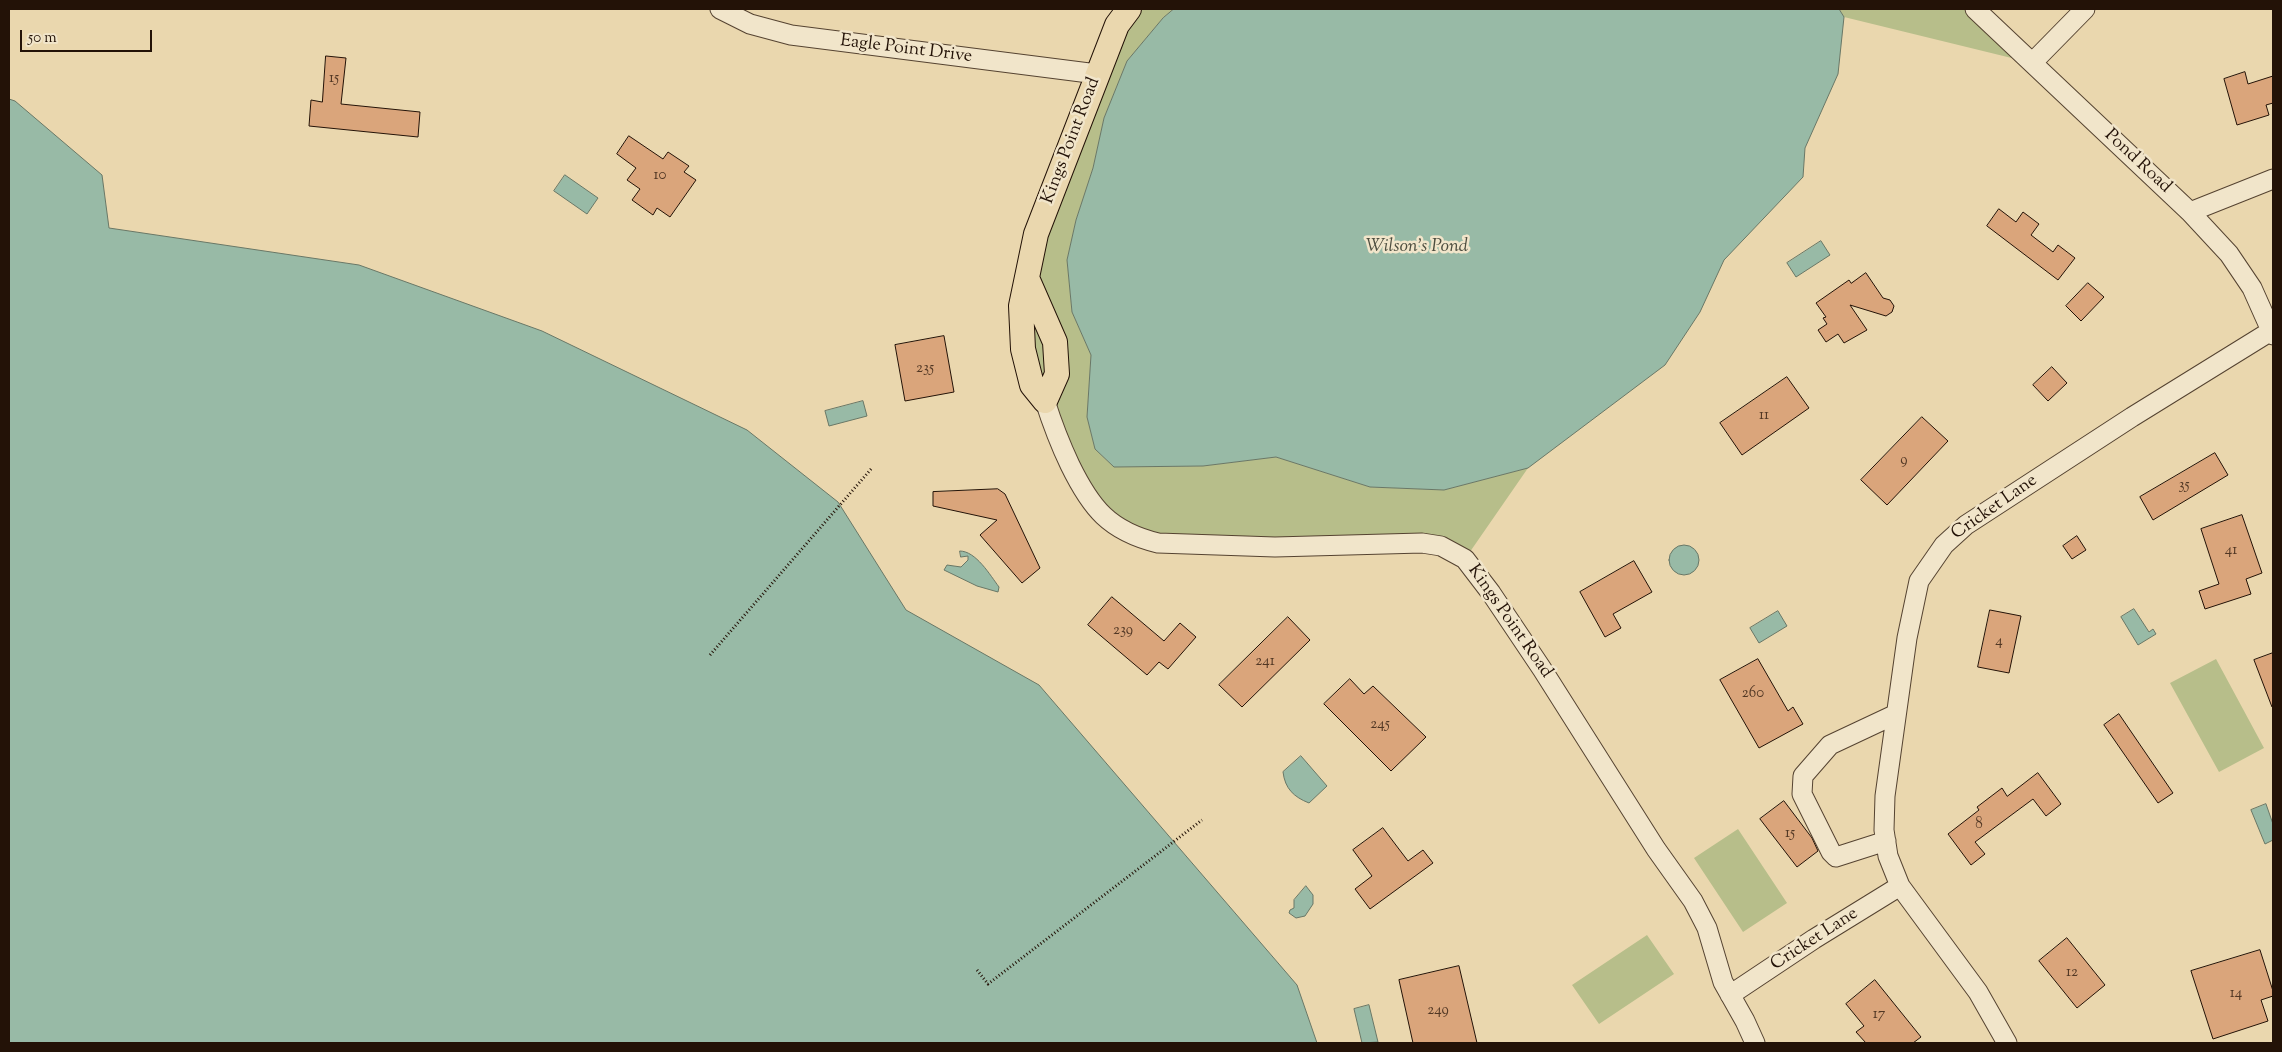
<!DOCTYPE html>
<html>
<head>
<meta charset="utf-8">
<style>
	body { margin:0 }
	#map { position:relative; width:2282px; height:1052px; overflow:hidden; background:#ead7ae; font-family:"Sorts Mill Goudy",serif }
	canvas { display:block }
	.frame { position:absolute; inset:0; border:10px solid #231207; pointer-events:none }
	.scale { position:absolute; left:20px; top:30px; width:132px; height:22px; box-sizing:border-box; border:2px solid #231207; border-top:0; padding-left:6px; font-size:15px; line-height:18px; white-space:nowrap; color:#231207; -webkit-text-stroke:4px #f1e5ca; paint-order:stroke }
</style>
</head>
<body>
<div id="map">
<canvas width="2282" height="1052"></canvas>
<div class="frame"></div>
<div class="scale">50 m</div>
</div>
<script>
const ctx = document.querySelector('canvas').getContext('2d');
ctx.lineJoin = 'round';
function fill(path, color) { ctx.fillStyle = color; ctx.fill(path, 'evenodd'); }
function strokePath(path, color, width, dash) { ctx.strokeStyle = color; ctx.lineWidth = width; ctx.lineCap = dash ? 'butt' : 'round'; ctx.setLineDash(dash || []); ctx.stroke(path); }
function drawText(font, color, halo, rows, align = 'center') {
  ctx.font = font + ' "Sorts Mill Goudy",serif'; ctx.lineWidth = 5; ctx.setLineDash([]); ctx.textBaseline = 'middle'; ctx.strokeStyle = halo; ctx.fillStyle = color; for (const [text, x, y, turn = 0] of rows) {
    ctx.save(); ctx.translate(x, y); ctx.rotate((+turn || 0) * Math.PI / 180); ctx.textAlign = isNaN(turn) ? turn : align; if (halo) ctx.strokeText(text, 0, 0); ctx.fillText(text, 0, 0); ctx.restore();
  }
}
fill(new Path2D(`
	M1129,9H1174L1163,18L1127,61L1104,118L1093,168L1076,220L1067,260L1072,312L1091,355L1087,417L1095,449L1114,467L1203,466L1276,457L1370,487L1444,490L1528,468L1465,559L1441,546L1158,543L1113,524L1032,385L1027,278Z
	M1839,9H1975L2032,63L1844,17Z
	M2216,659L2264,748L2219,772L2170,683Z
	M1738,829L1787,903L1743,932L1694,858Z
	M1647,935L1674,974L1599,1024L1572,985Z`), '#b7be8a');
const water = new Path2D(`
	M1174,9H1839L1844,17L1838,74L1805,148L1803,177L1724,260L1700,312L1665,365L1528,468L1444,490L1370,487L1276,457L1203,466L1114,467L1095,449L1087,417L1091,355L1072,312L1067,260L1076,220L1093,168L1104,118L1127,61L1163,18Z
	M9,99L15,101L102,175L109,228L359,265L542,331L747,430L838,502L906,610L1039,685L1297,985L1317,1043H9Z
	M565,175L598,198L587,214L554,191Z
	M1821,241L1830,255L1796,277L1787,263Z
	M863,401L867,416L829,426L825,411Z
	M1669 560a15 15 0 1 1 30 0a15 15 0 1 1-30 0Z
	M960,551C976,551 990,575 999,587L998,592L977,586L944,570L947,565L961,567L968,560V556L961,557Z
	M2134,609L2149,632L2153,629L2156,634L2138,645L2121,617Z
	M1778,611L1787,626L1759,643L1750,628Z
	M1301,756L1327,786L1309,803C1294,797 1285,789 1283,772Z
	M2266,804L2273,824V840L2265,844L2251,810Z
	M1306,886L1313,895V904L1305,916L1296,918L1289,913L1290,910L1294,908V900Z
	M1369,1005L1378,1042L1362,1043L1354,1009Z`);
fill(water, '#98baa6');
strokePath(water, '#697766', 1);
const building = new Path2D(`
	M326,56L346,58L341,104L420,112L418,137L309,126L311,100L322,102Z
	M2245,72L2248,84L2273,76V103L2266,105L2269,115L2237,125L2224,79Z
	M629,136L663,159L668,152L689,166L684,172L696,180L670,217L657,208L653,215L632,200L640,189L627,180L636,168L617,154Z
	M1999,209L2016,222L2023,212L2039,224L2031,235L2053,252L2058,245L2075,258L2058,280L1987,226Z
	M1866,273L1883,298L1890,300L1894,306L1892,312L1886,316L1850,305L1867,330L1844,343L1838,334L1826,342L1818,330L1827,324L1823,318L1826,317L1816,303L1849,280L1851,283Z
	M2088,283L2104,297L2081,321L2066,306Z
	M944,336L954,392L905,401L895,345Z
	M2052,367L2067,383L2048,401L2033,385Z
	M1787,377L1809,408L1742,455L1720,423Z
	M1922,417L1948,441L1887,505L1861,480Z
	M2215,453L2228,475L2153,520L2140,497Z
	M998,489L1005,494L1040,568L1022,583L980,535L997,520L933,506V492Z
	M2242,515L2262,573L2246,579L2251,594L2205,609L2199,591L2219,584L2201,529Z
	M2077,536L2086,550L2072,559L2063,546Z
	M1634,561L1652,592L1613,614L1621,628L1605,637L1580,592Z
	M1112,597L1164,641L1180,623L1196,637L1168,669L1159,662L1147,675L1088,625Z
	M1990,610L2021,616L2009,673L1978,667Z
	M1288,617L1310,640L1242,707L1219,685Z
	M2273,653V707H2272L2254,660Z
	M1758,659L1788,711L1793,707L1803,724L1759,748L1720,680Z
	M1350,679L1364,694L1373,686L1426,737L1391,771L1324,704Z
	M2119,714L2173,793L2158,803L2104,725Z
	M2038,773L2061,804L2046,816L2033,799L1975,842L1985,854L1971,865L1948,834L1979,810L1977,807L2002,788L2007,796Z
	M1784,801L1812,838L1818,851L1797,867L1760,819Z
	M1383,828L1408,861L1423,850L1433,863L1370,909L1355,889L1372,876L1353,850Z
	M2067,938L2105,985L2077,1008L2039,961Z
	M2260,950L2273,991V996L2261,1000L2268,1021L2213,1039L2191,971Z
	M1459,966L1477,1043H1413L1399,980Z
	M1875,980L1921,1037L1913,1043H1866L1856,1032L1864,1026L1846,1004Z`);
fill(building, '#daa57b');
strokePath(building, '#231207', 1);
const minor = new Path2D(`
	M720,9L750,24L791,35L1097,74
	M1975,9L2190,212L2229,254L2252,288L2273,335
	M2032,63L2085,9
	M2190,212L2273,179
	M1045,401C1052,423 1060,444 1070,465C1091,508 1109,531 1158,543L1275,547L1422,543L1441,546L1465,559L1491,593L1542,669L1656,849L1693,901L1707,928L1723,982L1745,1021L1755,1043
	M1886,841L1836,857L1831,852L1802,794L1803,776L1830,745L1896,714
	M1730,995L1814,939L1900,886
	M2007,1043L1978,992L1900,886L1888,856L1884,830L1885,796L1907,638L1919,581L1944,545L1966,525L2132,417L2271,331`);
const major = new Path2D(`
	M1027,278L1055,342L1057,374L1045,401L1032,385L1023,349L1021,306L1036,234L1117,25L1129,9`);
strokePath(minor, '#554331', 21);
strokePath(major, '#231207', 26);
strokePath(new Path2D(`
	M710,655L872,468
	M977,970L988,984L1202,820`), '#231207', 3, [1, 2.5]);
strokePath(minor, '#f1e5ca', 19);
strokePath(major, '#ead7ae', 24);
drawText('15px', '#513724', null, [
	["15",334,79],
	["10",660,176],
	["235",925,369],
	["11",1764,416],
	["9",1904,461],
	["35",2184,486],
	["41",2231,551],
	["239",1123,631],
	["4",1999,642],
	["241",1265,662],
	["260",1753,694],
	["245",1380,725],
	["8",1979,825],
	["15",1790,834],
	["12",2072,973],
	["14",2236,994],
	["249",1438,1011],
	["17",1879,1015]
]);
drawText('18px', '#231207', '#f1e5ca', [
	["Eagle Point Drive",906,50,7],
	["Kings Point Road",1072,141,-69],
	["Pond Road",2137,162,43],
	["Cricket Lane",1995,508,-35],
	["Kings Point Road",1509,622,55],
	["Cricket Lane",1815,940,-33]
]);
drawText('italic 19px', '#4c4d3f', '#f1e5ca', [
	["Wilson's Pond",1417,248]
]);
</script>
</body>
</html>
